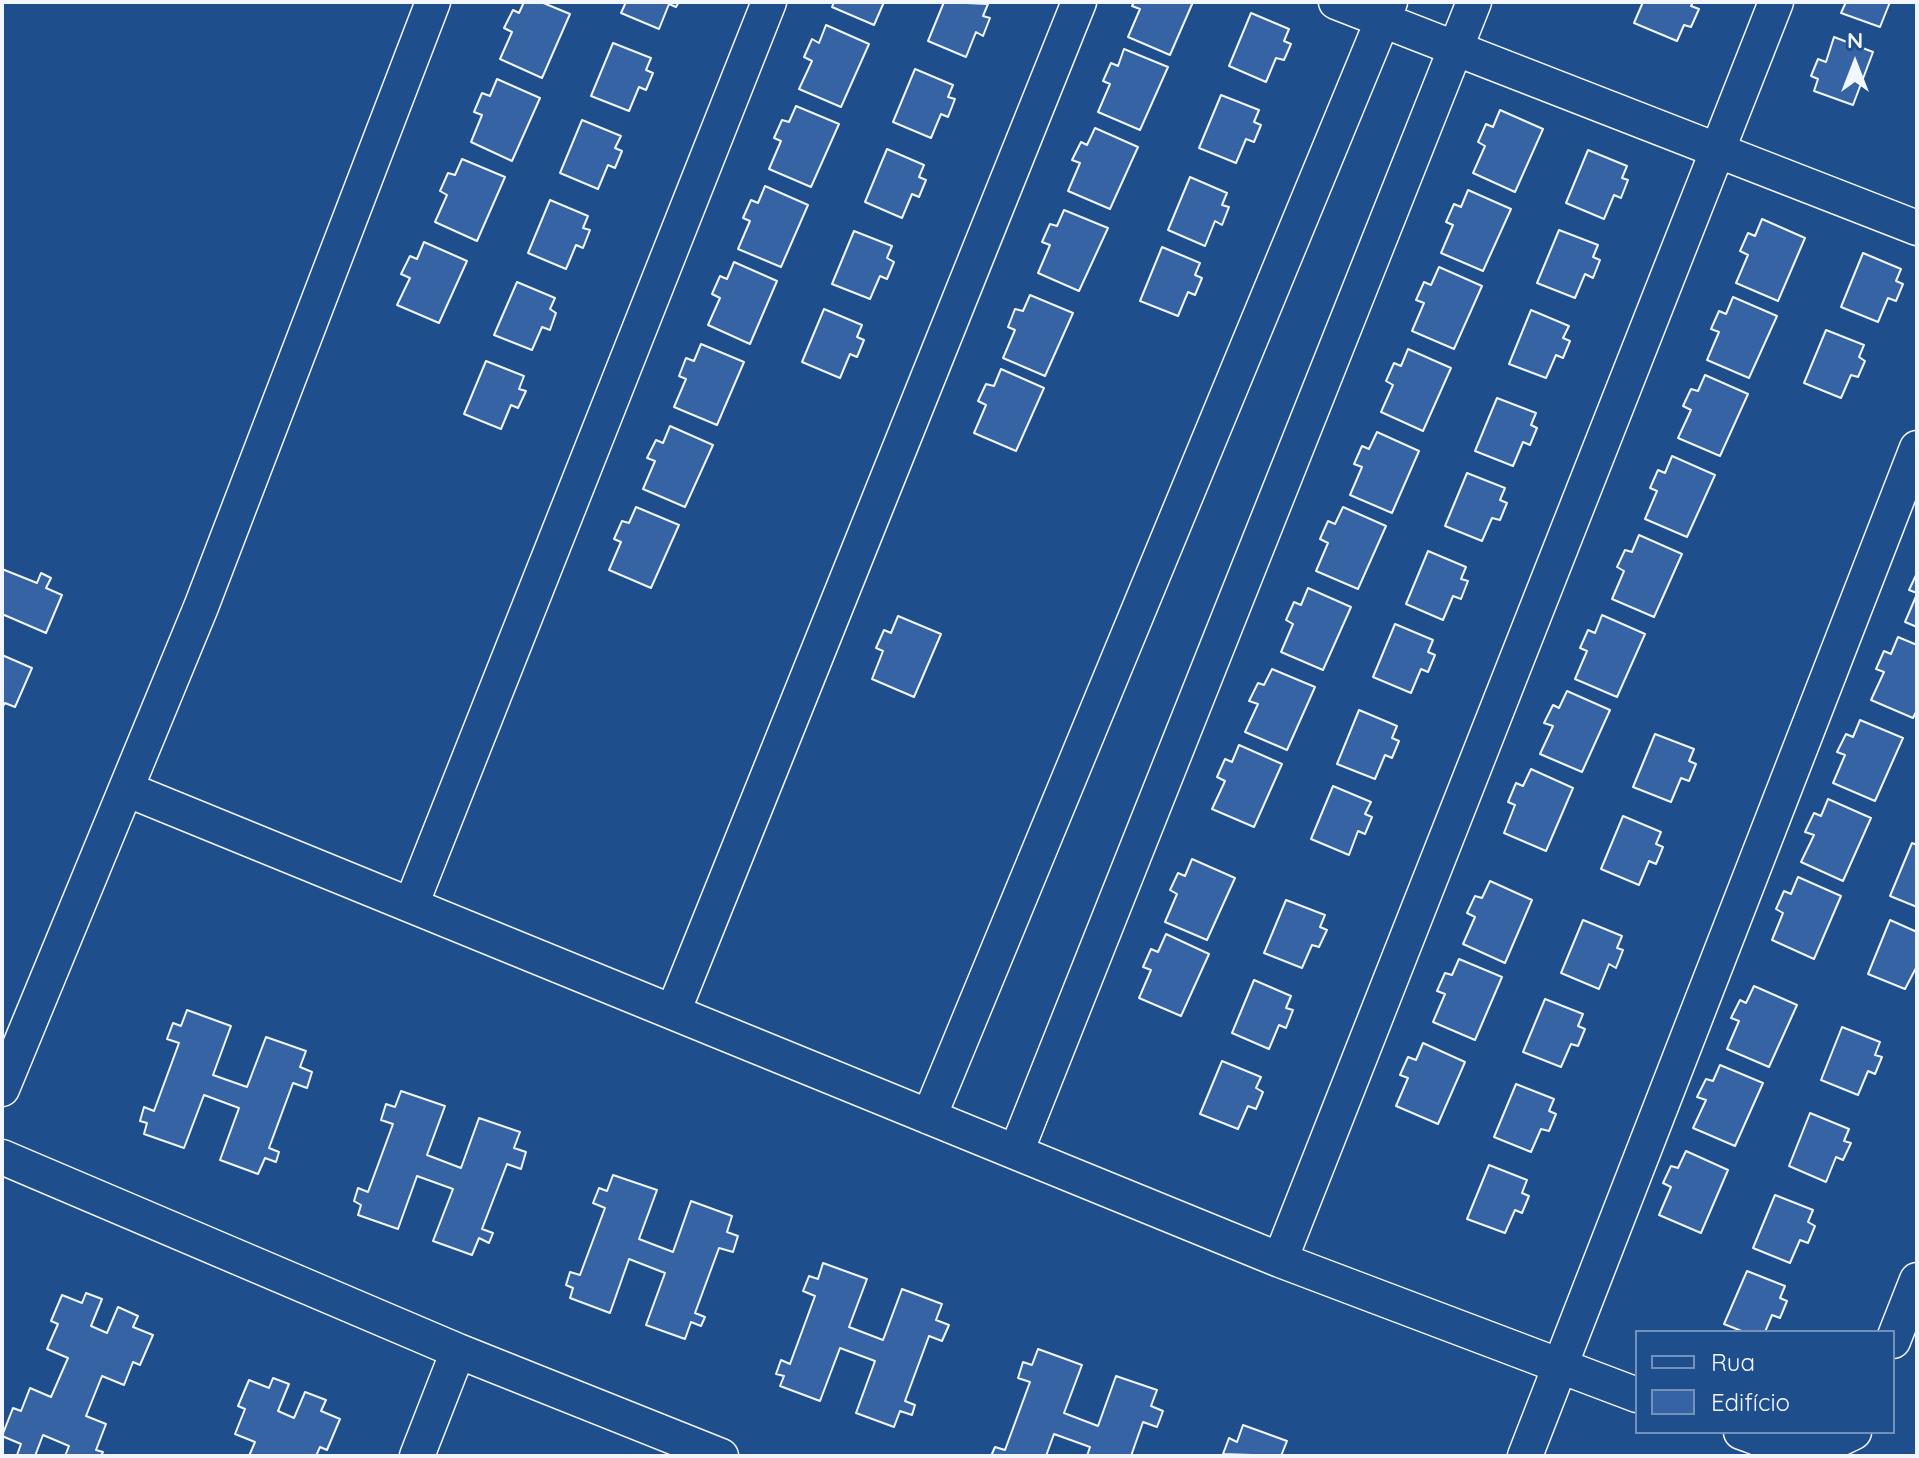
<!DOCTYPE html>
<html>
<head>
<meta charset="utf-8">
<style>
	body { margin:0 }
	#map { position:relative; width:1919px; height:1458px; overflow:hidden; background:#1f4e8c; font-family:Quicksand,sans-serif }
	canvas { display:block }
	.frame { position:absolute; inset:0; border:4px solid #f2f6ff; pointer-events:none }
	.legend { position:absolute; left:1635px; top:1330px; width:260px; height:104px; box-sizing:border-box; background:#1f4e8c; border:2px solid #7391ba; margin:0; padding:10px 14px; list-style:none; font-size:24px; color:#f2f6ff }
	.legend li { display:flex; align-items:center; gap:16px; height:40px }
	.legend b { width:40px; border:2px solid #7391ba }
	.north { position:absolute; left:1815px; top:24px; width:80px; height:80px; -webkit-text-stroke:6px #1f4e8c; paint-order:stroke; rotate:0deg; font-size:22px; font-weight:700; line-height:32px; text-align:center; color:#f2f6ff }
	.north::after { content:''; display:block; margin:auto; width:28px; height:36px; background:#f2f6ff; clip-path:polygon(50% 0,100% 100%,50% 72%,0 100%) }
</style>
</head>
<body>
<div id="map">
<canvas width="1919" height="1458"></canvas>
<div class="frame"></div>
<ul class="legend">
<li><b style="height:10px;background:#1f4e8c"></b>Rua</li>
<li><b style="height:22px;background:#3563a3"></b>Edifício</li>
</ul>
<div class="north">N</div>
</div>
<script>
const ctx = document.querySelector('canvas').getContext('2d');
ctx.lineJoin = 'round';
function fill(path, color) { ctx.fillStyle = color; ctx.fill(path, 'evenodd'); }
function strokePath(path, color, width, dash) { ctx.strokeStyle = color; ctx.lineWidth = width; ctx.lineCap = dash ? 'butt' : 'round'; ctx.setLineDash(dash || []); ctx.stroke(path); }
const building = new Path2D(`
	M524,2H541L570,14L542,78L500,59L512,32L504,28L513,10L519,13Z
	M626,2H679L676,7L669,4L659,29L621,13Z
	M834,2H884L874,25L832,7Z
	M944,2L988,4L983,16L990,18L983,36L976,32L966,57L928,41Z
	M1134,2H1193L1170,55L1128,37L1140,9L1132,6Z
	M1643,2H1693L1691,6L1699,9L1691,27L1684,25L1677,41L1634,23Z
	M1846,2H1890L1880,27L1841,13Z
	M1251,13L1289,29L1284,41L1291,44L1284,60L1276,58L1266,82L1229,66Z
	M826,25L869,44L841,107L799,89L812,61L804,57L812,39L819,43Z
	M1834,37L1873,52L1853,105L1814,91L1818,79L1811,76L1818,59L1826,62Z
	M613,43L651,58L646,70L653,73L646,90L639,87L629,111L591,96Z
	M1124,49L1168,67L1140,130L1098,112L1110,84L1103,81L1111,63L1118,66Z
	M915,69L953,85L948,97L955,99L948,117L941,114L931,138L893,122Z
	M497,79L540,98L512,161L471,142L482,115L474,112L482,93L490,96Z
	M1221,95L1259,110L1254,122L1261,125L1254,142L1246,139L1236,163L1199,148Z
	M796,106L839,124L811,187L769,169L781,141L774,138L782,120L789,122Z
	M1500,110L1543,129L1515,192L1473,173L1485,146L1478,142L1486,124L1493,127Z
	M582,120L621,136L615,148L622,151L615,168L608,165L598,189L560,173Z
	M1095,128L1138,147L1110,209L1068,191L1080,163L1072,160L1081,142L1087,145Z
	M887,149L924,165L919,177L926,180L919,197L912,194L902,218L865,202Z
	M1588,150L1627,166L1622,178L1628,180L1621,198L1614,195L1604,219L1566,203Z
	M462,159L505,177L477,241L435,222L447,195L440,191L448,173L455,175Z
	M1190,177L1227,193L1222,205L1229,207L1222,225L1215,221L1205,246L1168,230Z
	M765,186L808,205L781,267L738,249L750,221L743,218L751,200L758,203Z
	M1468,190L1511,209L1483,271L1441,253L1453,225L1446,222L1454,204L1461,207Z
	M550,200L588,216L583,228L590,230L583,248L576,245L566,269L528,253Z
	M1064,210L1108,228L1079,291L1038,273L1050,245L1042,242L1050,224L1057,226Z
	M1762,219L1805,238L1778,301L1736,283L1748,255L1740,251L1748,233L1755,236Z
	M1559,230L1598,245L1593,257L1600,260L1593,278L1585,274L1575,298L1537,283Z
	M854,231L892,246L887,258L894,262L887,279L880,276L870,299L832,284Z
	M424,242L467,261L439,323L397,305L410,278L401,274L410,256L417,259Z
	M1162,247L1200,263L1195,275L1202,278L1195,295L1188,292L1178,316L1140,301Z
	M1863,253L1901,269L1896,281L1903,284L1896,301L1888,298L1878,322L1841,307Z
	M734,262L777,281L750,344L708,325L720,298L712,294L720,276L727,279Z
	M1439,267L1482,286L1454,349L1412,331L1424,303L1416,300L1424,282L1431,285Z
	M517,282L555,298L550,309L556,313L550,330L542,327L532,350L494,335Z
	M1030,295L1073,313L1045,376L1003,358L1015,330L1008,327L1015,309L1023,311Z
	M1733,297L1777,316L1749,378L1707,360L1719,332L1711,329L1719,311L1726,314Z
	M824,309L862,325L857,337L864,340L857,357L850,354L840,378L802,362Z
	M1531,310L1569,326L1563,338L1570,341L1563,358L1556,355L1546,378L1509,364Z
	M1826,330L1864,345L1859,357L1865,361L1858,377L1851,375L1841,398L1804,383Z
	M701,344L744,362L717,425L674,407L686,379L679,376L686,358L694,361Z
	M1408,349L1451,368L1423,431L1381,412L1393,385L1386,381L1394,363L1401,366Z
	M486,361L524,376L519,389L526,391L518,408L511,405L501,429L464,414Z
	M1001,369L1044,388L1016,451L974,433L986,405L978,401L986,384L994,386Z
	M1705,375L1748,394L1720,456L1678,438L1691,410L1683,406L1691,389L1698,391Z
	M1497,398L1536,413L1531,425L1537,428L1530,445L1523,442L1513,466L1475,451Z
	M670,426L713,445L685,507L643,489L655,461L647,458L656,440L663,443Z
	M1377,432L1419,451L1392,513L1350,495L1362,467L1354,464L1362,446L1369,449Z
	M1672,456L1715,475L1687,537L1645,519L1657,491L1650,488L1658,470L1665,473Z
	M1467,473L1505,488L1500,500L1507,503L1500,520L1492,518L1482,541L1445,526Z
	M636,507L679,525L651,588L609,570L621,542L614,539L622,521L629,523Z
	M1343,507L1386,526L1358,589L1316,571L1328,543L1320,539L1328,521L1335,524Z
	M1639,535L1682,554L1654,617L1612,599L1624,571L1617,567L1625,550L1632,552Z
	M1428,551L1466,567L1461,579L1468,581L1461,599L1453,596L1443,620L1406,604Z
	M2,569L37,583L41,573L51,578L46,588L62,595L46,633L2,614Z
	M1917,573V593L1909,590Z
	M1308,588L1351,607L1323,670L1281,652L1293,624L1286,620L1294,602L1301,605Z
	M1917,594V627L1905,622Z
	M1602,615L1645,634L1617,697L1575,679L1587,651L1580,648L1588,630L1595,633Z
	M898,616L941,634L914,697L872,679L883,651L876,648L884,630L891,633Z
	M1395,624L1433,640L1428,652L1435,655L1428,672L1421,669L1411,693L1373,677Z
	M1898,637L1917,645V710L1913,718L1871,700L1884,672L1876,669L1884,651L1891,654Z
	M2,655L32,668L15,707L5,703L2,708Z
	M1272,669L1315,687L1287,750L1245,732L1258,704L1249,701L1258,683L1264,685Z
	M1567,691L1610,710L1582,772L1540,754L1553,726L1544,723L1553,705L1559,708Z
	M1359,710L1397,726L1392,738L1399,741L1392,758L1385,755L1375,779L1337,764Z
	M1860,720L1903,738L1875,801L1833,783L1845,755L1837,752L1846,734L1853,737Z
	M1655,734L1694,749L1689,761L1696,764L1689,781L1681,778L1671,802L1633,787Z
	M1239,745L1282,764L1254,827L1212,809L1225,781L1217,777L1225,759L1232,762Z
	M1531,769L1573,788L1546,851L1504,833L1515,805L1508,802L1516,783L1523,786Z
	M1333,786L1371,802L1365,814L1372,817L1365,834L1358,831L1349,855L1311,839Z
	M1828,799L1871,818L1843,881L1801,862L1814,835L1805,832L1814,813L1821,816Z
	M1623,816L1661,832L1656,844L1663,847L1656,864L1649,861L1639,885L1601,869Z
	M1912,843L1917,845V907L1890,896Z
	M1192,859L1235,878L1207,940L1165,922L1177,894L1170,890L1178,873L1185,876Z
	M1798,877L1841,896L1814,959L1772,940L1783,913L1776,909L1784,891L1791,894Z
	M1490,881L1532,900L1505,963L1463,944L1475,917L1467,913L1475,896L1482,898Z
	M1286,900L1325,915L1320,927L1327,930L1319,947L1312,945L1302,968L1264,953Z
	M1583,920L1622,936L1617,948L1623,950L1616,968L1609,964L1599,989L1561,973Z
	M1890,920L1917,932V966L1905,989L1868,974Z
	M1166,934L1209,954L1181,1016L1139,998L1151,970L1143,967L1151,949L1158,952Z
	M1459,959L1502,977L1475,1040L1433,1022L1445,994L1437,991L1445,973L1452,975Z
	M1254,980L1291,996L1286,1008L1293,1010L1286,1028L1279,1025L1269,1049L1232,1033Z
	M1754,986L1797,1005L1769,1067L1727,1049L1739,1021L1731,1018L1740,1000L1746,1003Z
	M1545,999L1583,1014L1578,1026L1585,1029L1578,1046L1571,1044L1561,1067L1523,1052Z
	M187,1010L231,1026L213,1075L247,1087L266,1037L306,1051L300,1067L312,1072L307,1088L293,1083L269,1148L279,1152L276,1162L265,1158L258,1174L220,1160L239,1108L204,1095L184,1148L144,1134L147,1123L140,1121L144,1107L154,1111L179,1043L167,1039L173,1023L181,1026Z
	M1842,1027L1880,1042L1875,1055L1882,1057L1875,1074L1868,1071L1858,1095L1821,1080Z
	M1423,1043L1465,1062L1438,1124L1396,1106L1408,1078L1400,1075L1408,1057L1416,1060Z
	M1222,1061L1261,1077L1256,1088L1263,1092L1256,1109L1248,1106L1238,1129L1200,1114Z
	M1720,1065L1763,1083L1735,1146L1693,1128L1706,1100L1697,1097L1706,1079L1713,1081Z
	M1516,1084L1554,1099L1549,1111L1556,1114L1549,1131L1541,1129L1531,1152L1494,1137Z
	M401,1091L445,1106L427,1155L461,1168L479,1118L520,1132L514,1148L526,1152L521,1169L507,1164L482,1229L493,1233L489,1243L479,1238L472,1255L433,1241L453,1189L417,1176L398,1229L358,1215L361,1205L354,1201L358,1188L368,1192L393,1124L381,1120L386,1104L395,1107Z
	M1810,1113L1849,1129L1844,1141L1851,1143L1843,1160L1836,1157L1826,1182L1789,1166Z
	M1686,1151L1728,1170L1701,1233L1659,1215L1671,1187L1663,1183L1671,1166L1678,1168Z
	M1489,1165L1527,1180L1522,1193L1529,1196L1522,1213L1515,1210L1505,1233L1467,1219Z
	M613,1175L657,1190L639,1239L673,1252L691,1201L732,1216L727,1232L738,1236L733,1252L719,1248L695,1313L705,1317L701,1326L691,1322L685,1339L646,1325L665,1273L629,1259L610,1313L570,1298L573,1288L566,1285L570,1272L580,1275L605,1208L593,1203L599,1188L607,1191Z
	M1775,1195L1813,1210L1808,1222L1815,1226L1808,1243L1800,1240L1790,1263L1753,1248Z
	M823,1263L867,1279L849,1327L883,1340L902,1289L942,1304L936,1320L949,1325L942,1341L929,1336L905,1401L915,1405L912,1415L900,1411L894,1427L856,1413L875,1361L840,1348L820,1401L780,1386L784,1376L776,1374L781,1360L790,1364L815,1296L803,1291L809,1276L818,1279Z
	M1747,1271L1785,1286L1780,1298L1787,1301L1780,1318L1772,1315L1765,1332H1744L1724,1324Z
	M86,1293L102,1299L91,1326L107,1333L118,1307L138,1316L133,1327L153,1335L140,1365L133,1362L124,1385L102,1376L86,1416L106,1424L96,1450L103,1452L101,1456H65L69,1446L43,1435L35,1456L17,1455L21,1444L2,1436L13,1408L21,1411L30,1388L51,1397L68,1358L47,1349L58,1324L51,1321L62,1295L82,1303Z
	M1038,1349L1082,1365L1064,1413L1098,1426L1116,1376L1157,1390L1151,1406L1163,1411L1157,1427L1143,1422L1131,1456H1087L1090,1447L1054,1434L1046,1456H991L995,1447L1005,1450L1030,1382L1018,1378L1023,1362L1032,1365Z
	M273,1378L289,1384L278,1411L294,1418L305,1392L326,1400L321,1411L340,1419L327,1450L320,1447L316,1456H249L255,1442L235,1434L245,1409L238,1406L249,1380L269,1388Z
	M1243,1425L1287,1441L1281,1456L1223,1454L1229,1438L1237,1442Z`);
fill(building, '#3563a3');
strokePath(building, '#f2f6ff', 2);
const street = new Path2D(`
	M1336,2L1917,228
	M126,789L1280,1260L1637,1395
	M411,905L769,2
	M673,1012L1079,2
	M2,1089L201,607L433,2
	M929,1117L1390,2
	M1016,1152L1474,2
	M2,1157L458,1351L721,1456
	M1280,1260L1776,2
	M1893,1341L1917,1280
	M1741,1432C1794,1451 1803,1458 1854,1432
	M417,1456L458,1351
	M1525,1456L1917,448`);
strokePath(street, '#f2f6ff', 37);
strokePath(street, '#1f4e8c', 34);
</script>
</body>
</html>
